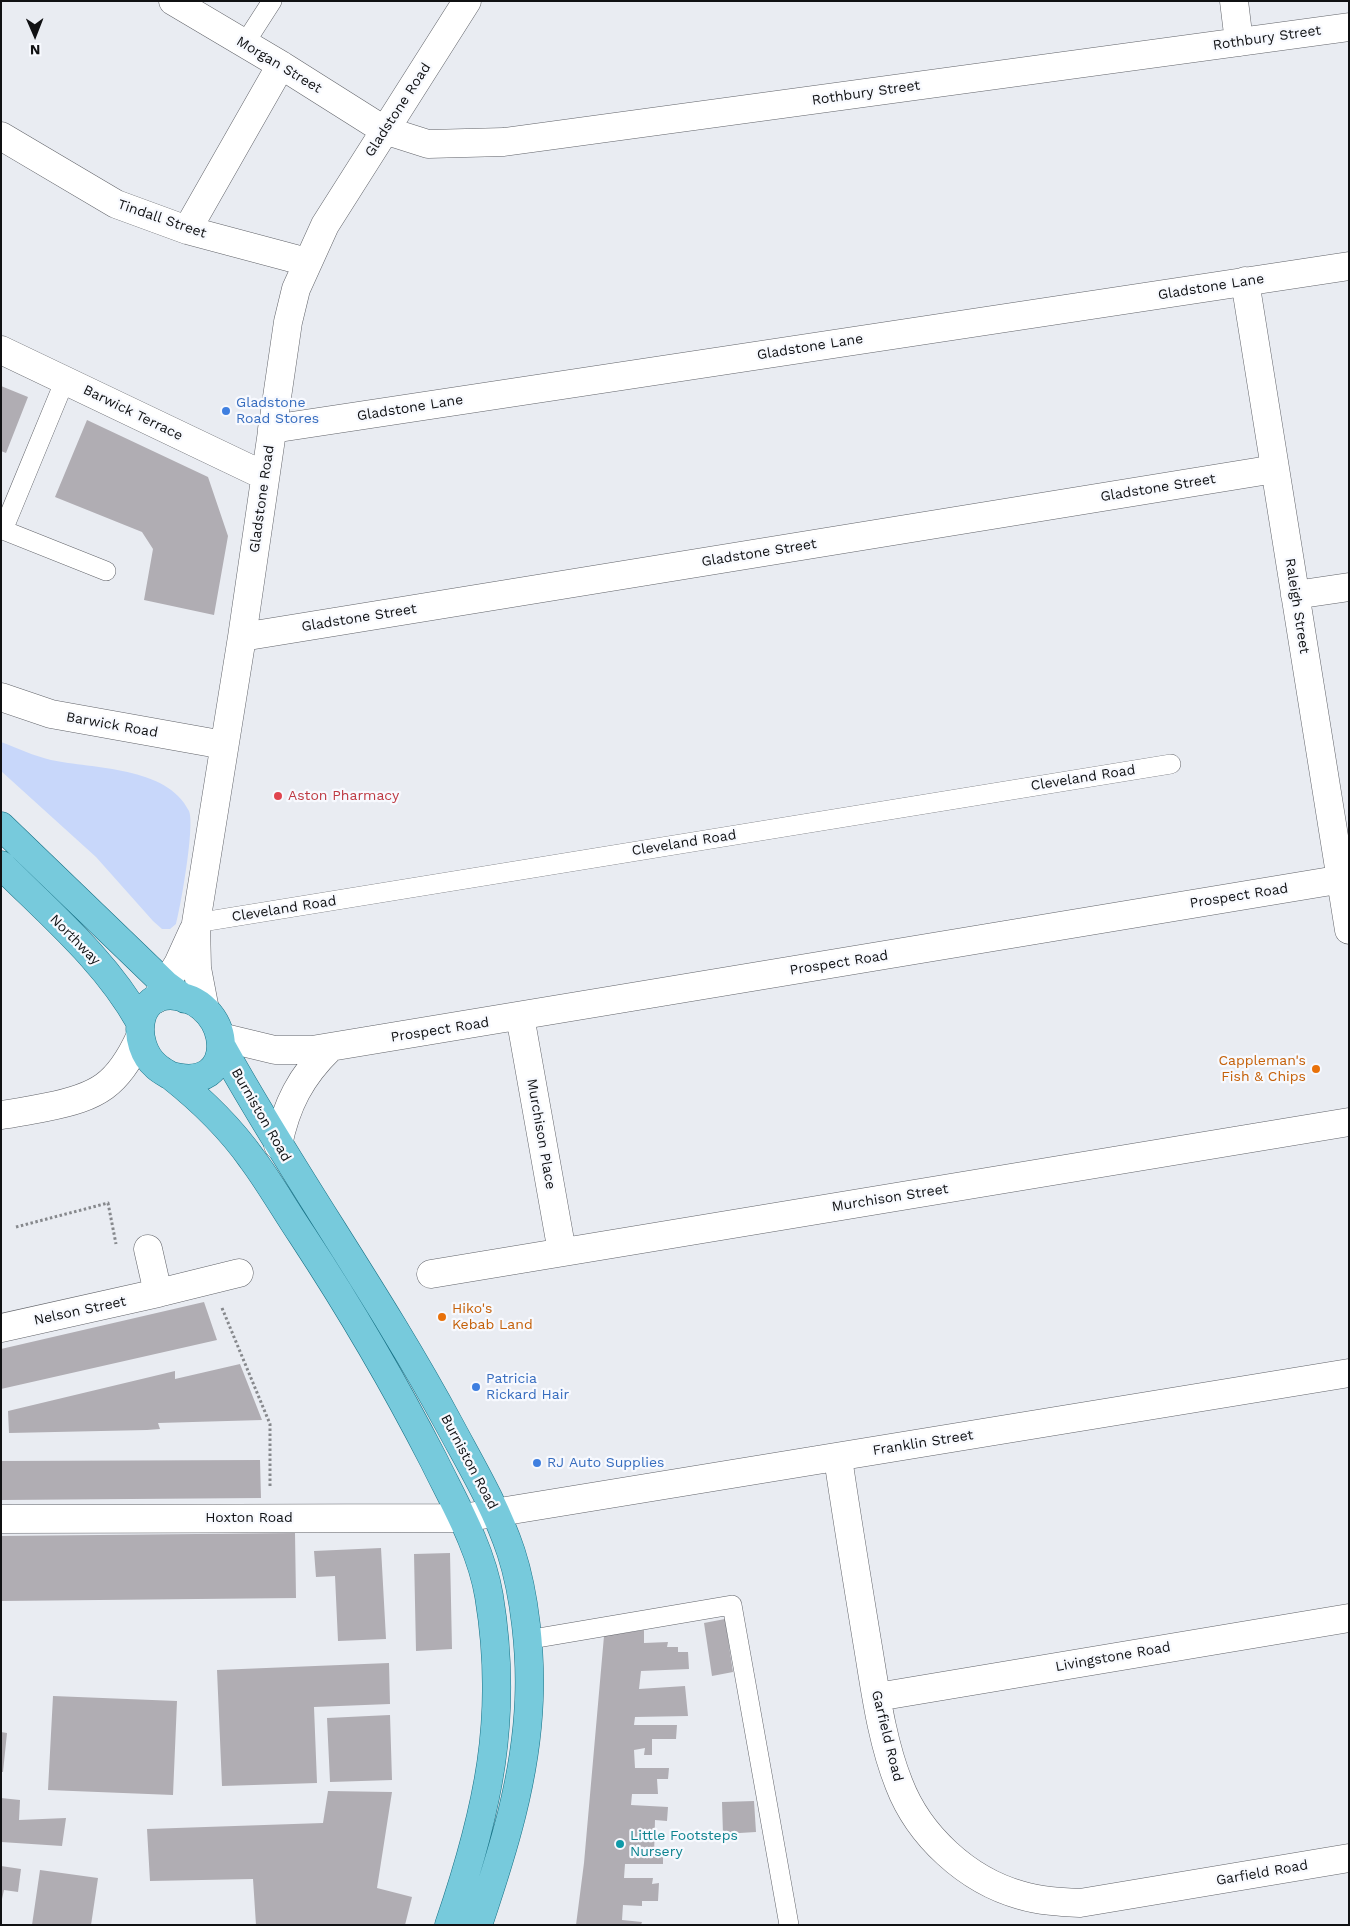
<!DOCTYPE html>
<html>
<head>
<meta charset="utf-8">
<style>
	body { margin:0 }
	#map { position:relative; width:1350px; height:1926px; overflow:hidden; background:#e9ecf2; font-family:"Work Sans",sans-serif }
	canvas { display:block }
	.frame { position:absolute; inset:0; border:2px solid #101113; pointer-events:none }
	.north { position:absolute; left:10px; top:10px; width:50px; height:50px; -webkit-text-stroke:4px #f7f9fe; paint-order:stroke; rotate:179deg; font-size:14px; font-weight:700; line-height:20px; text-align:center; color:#101113 }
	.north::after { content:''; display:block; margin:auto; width:18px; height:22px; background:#101113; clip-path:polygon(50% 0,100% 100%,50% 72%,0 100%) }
</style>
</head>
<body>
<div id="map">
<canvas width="1350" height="1926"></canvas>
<div class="frame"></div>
<div class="north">N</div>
</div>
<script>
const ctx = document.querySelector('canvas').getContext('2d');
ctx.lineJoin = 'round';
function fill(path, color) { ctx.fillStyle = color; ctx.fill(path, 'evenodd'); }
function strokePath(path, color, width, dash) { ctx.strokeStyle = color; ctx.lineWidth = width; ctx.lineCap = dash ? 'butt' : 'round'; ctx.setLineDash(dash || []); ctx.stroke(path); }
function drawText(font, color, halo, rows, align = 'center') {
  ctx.font = font + ' "Work Sans",sans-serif'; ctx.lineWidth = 4.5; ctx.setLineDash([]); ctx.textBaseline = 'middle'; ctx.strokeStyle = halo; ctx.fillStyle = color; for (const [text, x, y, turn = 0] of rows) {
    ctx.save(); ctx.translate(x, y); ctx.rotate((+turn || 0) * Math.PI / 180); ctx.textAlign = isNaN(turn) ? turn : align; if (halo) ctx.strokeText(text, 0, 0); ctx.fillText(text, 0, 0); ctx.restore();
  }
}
fill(new Path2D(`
	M1,742C17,748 34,756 51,760C93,769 167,766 189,811C195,825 181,906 176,924L170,929H162L153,921L96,857L1,771Z`), '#c8d7fa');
fill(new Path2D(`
	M1,386L28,397L6,453L1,451Z
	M87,420L208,477L228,536L214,615L144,600L153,549L142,532L55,497Z
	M204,1302L217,1340L1,1389V1349Z
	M240,1364L262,1420L158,1423L160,1429L147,1430L9,1433L8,1411L175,1371V1379Z
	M260,1460L261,1498L1,1500V1461Z
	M295,1533L296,1598L1,1601V1536Z
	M381,1548L386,1639L338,1641L335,1576L316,1577L314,1551Z
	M450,1553L452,1649L416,1651L414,1554Z
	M725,1619L733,1672L712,1676L704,1623Z
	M644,1630V1643L668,1642L667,1647H678V1652H688L689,1669L641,1671L639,1689L685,1686L688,1716L635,1717L634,1725H677L676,1739H652V1755H644L645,1748L634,1750L635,1768H669L668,1779H657L658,1794H632L631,1805L668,1807L667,1821L655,1820L654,1856L663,1857V1864H625L624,1878H653L652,1884L659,1883L658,1901H642V1906L623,1905L622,1920L642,1922L641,1925H576L584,1863L604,1636Z
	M389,1663L390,1704L314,1707L317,1783L222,1786L217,1670Z
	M53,1696L177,1701L173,1795L48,1790Z
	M390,1715L392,1780L330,1782L327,1718Z
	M1,1732L7,1733L3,1772H1Z
	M328,1791L392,1792L377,1888L412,1897L405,1925H256L253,1879L150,1881L147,1829L323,1823Z
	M1,1798L20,1800L19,1820L66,1818L62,1846L1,1842Z
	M754,1801L756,1832L723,1834L722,1802Z
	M1,1866L21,1869L18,1892L4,1890L2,1899Z
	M40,1870L98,1878L91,1925H32Z`), '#b0adb3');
const lane = new Path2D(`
	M245,43L272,1
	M65,380L3,530L106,571
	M196,923L1171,764
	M526,1640L732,1605L789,1925`);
const street = new Path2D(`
	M173,1L281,65L384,130L428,144L504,142L1349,27
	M1234,1L1239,42
	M1,136L116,204L187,230L307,262
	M187,230L281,65
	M1245,281L1349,930
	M1,350L265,476
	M272,429L1349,266
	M1295,595L1349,587
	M242,637L1275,469
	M1,697L51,714L224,745
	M156,999L178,964L193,931
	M205,1010L197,968L196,923L242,637L288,322L296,289L325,225L467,1
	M520,1016L562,1252
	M221,1037L275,1050H312L1349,878
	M1,1115C17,1113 32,1110 47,1107C98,1097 118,1085 140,1037
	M278,1145C286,1105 301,1076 330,1048
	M148,1249L158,1293
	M431,1274L1349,1122
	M1,1328L158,1293L239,1273
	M838,1458C847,1519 857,1580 867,1641C875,1688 881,1739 899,1784C919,1836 967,1880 1020,1895C1040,1901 1060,1902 1080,1903L1349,1858
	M1,1519L463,1518L1349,1373
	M877,1697L1349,1618`);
const primary = new Path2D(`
	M1,826L137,957L166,985L185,999
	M1,865C50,914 106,961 140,1022
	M223,1049C294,1177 380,1296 450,1426C472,1467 496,1507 511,1552C525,1595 531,1654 529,1700C526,1778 503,1851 478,1925
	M169,1075C240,1097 234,1003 176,996C134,990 131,1045 156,1066C160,1070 166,1073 171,1076C200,1099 230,1128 252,1159C270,1183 285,1210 302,1235C350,1308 394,1383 434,1461C455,1504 481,1548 489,1596C509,1717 488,1811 449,1925`);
strokePath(lane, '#616369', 20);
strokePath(street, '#616369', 29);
strokePath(primary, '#187286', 29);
strokePath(new Path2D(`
	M16,1227L108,1203L116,1244
	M222,1308L270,1424V1488`), '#86888c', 3, [2.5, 2.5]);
strokePath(lane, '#fff', 19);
strokePath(street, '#fff', 28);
strokePath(primary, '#77cadc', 28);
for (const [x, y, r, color] of [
	[226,411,5,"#3f7fe0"],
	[278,796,5,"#e0444e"],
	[1316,1069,5,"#e8710a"],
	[442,1317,5,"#e8710a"],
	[476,1387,5,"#3f7fe0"],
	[537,1463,5,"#3f7fe0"],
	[620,1844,5,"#0f9aa8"]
]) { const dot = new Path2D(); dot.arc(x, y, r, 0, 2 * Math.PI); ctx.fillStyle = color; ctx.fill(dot); strokePath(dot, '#f7f9fe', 2); }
drawText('14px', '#101113', '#f7f9fe', [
	["Rothbury Street",1267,38,-8],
	["Morgan Street",279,65,31],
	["Rothbury Street",866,93,-8],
	["Gladstone Road",398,110,-57],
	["Tindall Street",162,219,19],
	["Gladstone Lane",1211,287,-9],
	["Gladstone Lane",810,347,-9],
	["Gladstone Lane",410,408,-9],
	["Barwick Terrace",133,413,26],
	["Gladstone Street",1158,488,-9],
	["Gladstone Road",262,499,-82],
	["Gladstone Street",759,553,-9],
	["Raleigh Street",1297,606,81],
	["Gladstone Street",359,618,-9],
	["Barwick Road",112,725,10],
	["Cleveland Road",1083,778,-9],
	["Cleveland Road",684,843,-9],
	["Prospect Road",1239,896,-9],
	["Cleveland Road",284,909,-9],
	["Northway",75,940,45],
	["Prospect Road",839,963,-9],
	["Prospect Road",440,1030,-9],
	["Burniston Road",261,1115,60],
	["Murchison Place",541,1134,80],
	["Murchison Street",890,1198,-9],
	["Nelson Street",80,1311,-12],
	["Franklin Street",923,1443,-9],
	["Burniston Road",469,1462,62],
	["Hoxton Road",249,1518],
	["Livingstone Road",1113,1657,-10],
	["Garfield Road",887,1736,76],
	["Garfield Road",1262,1873,-10]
]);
drawText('14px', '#366cbe', '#f7f9fe', [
	["Gladstone",236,403],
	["Road Stores",236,419],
	["Patricia",486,1379],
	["Rickard Hair",486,1395],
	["RJ Auto Supplies",547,1463]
], 'left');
drawText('14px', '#be3a42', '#f7f9fe', [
	["Aston Pharmacy",288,796]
], 'left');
drawText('14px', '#c56008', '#f7f9fe', [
	["Cappleman's",1306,1061],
	["Fish & Chips",1306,1077],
	["Hiko's",452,1309,"left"],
	["Kebab Land",452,1325,"left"]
], 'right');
drawText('14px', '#0d838f', '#f7f9fe', [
	["Little Footsteps",630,1836],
	["Nursery",630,1852]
], 'left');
</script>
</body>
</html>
